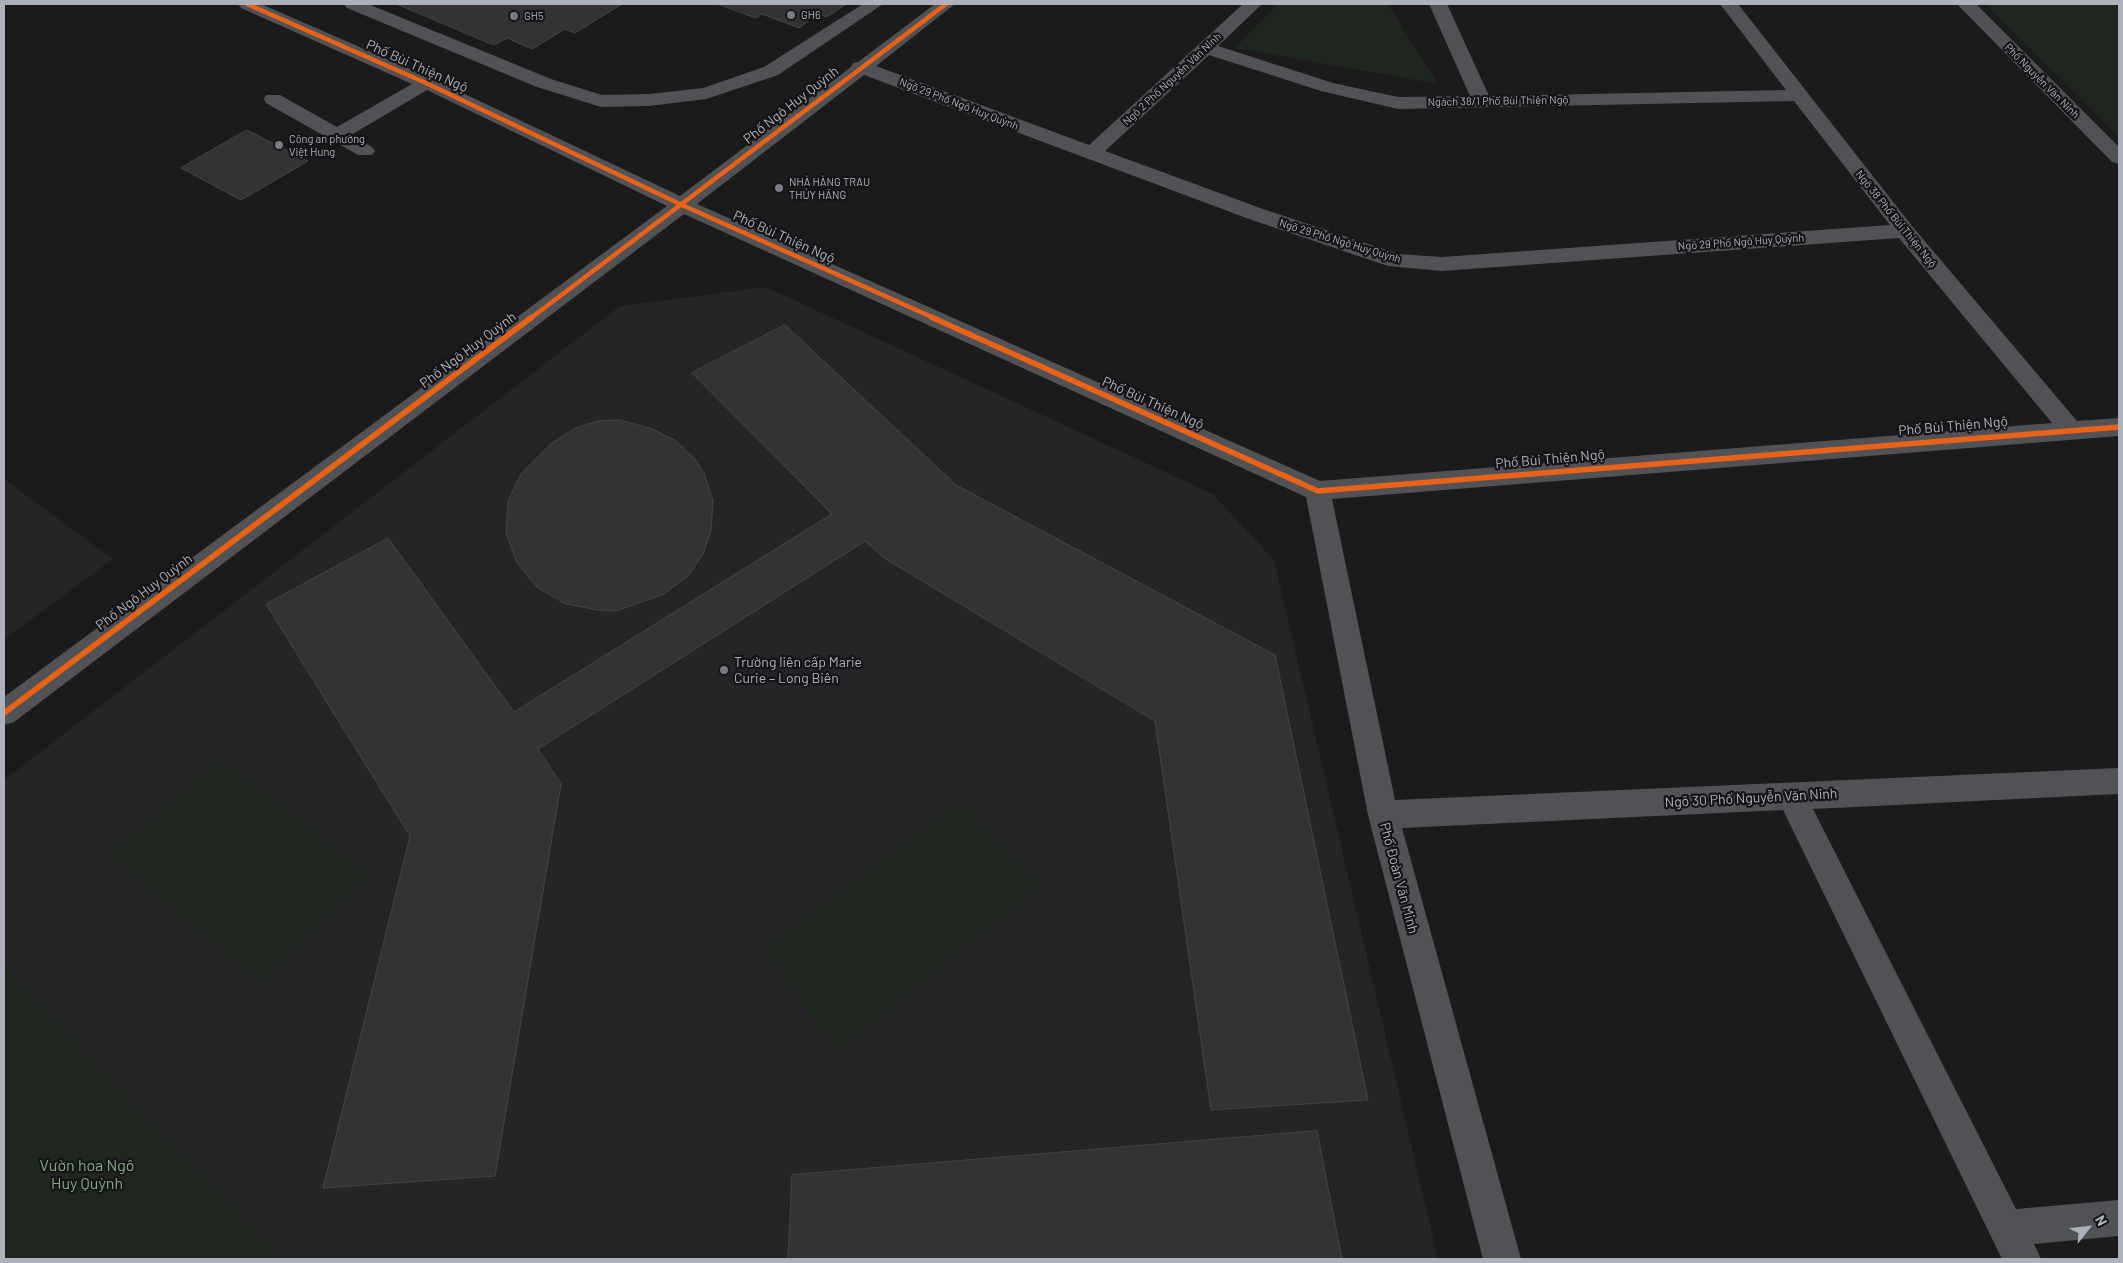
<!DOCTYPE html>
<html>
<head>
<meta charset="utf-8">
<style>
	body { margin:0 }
	#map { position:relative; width:2123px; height:1263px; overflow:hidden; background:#1b1b1b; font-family:Barlow,sans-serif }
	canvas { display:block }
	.frame { position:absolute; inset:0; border:5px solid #acb1bc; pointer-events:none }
	.north { position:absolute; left:2063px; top:1203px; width:50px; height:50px; -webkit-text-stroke:4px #151517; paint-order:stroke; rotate:61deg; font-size:14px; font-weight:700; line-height:20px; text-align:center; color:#acb1bc }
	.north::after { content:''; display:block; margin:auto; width:18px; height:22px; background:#acb1bc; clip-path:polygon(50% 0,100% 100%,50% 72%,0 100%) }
</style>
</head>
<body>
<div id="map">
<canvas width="2123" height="1263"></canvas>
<div class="frame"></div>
<div class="north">N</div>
</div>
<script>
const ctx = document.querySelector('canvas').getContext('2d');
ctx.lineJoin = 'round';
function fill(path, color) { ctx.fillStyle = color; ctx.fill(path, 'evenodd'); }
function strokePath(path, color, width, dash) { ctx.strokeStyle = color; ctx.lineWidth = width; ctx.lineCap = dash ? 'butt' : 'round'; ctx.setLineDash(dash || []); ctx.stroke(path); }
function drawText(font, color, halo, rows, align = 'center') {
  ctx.font = font + ' Barlow,sans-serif'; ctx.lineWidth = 4.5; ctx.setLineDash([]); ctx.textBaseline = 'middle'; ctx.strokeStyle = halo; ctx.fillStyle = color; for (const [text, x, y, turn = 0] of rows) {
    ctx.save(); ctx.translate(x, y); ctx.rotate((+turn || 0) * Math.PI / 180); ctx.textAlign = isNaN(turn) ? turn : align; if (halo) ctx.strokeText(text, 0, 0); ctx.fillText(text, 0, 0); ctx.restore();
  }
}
fill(new Path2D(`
	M766,287L1213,494L1274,560L1438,1259H283L4,966V780L620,306Z
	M4,479L113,559L4,640Z`), '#252527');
fill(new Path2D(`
	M1278,4H1388L1438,84L1235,48Z
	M1985,4H2119V136Z
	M220,759L372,875L262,985L108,855Z
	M961,800L1040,887L838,1052L762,950Z
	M4,966L283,1259H4Z`), '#1e261f');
const building = new Path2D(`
	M397,4H622L575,33L565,29L532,49L507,38L494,45Z
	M718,4H846L827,17L818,14L799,28L762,14L756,18Z
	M247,130L308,161L241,200L181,168Z
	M785,325L956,485L1275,655L1368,1100L1211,1110L1155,721L884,558L865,541L538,749L561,784L495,1176L323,1188L410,836L266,604L388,538L514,712L832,514L692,373Z
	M619,420L650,428L676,441L695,459L704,473L713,501L711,530L703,554L688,576L664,594L616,611L598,610L566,604L538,588L517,563L506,533L508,501L521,474L552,443L575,428L598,421Z
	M1317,1131L1342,1259H788L792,1175Z`);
fill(building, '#333');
strokePath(building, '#434447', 1);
fill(new Path2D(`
	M238,4H261L433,79L680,196L851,67L853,63L858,62L935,4H955L876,66L1089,145L1243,4H1262L1218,46L1333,83L1398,97L1470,96L1429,4H1447L1489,96L1786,90L1720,4H1738L1912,226L2077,421L2119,418V436L1332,499L1395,800L2119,768V794L1813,809L2016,1209L2119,1200V1236L2034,1244L2041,1259H2002L1783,810L1402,828L1521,1259H1483L1368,815L1306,497L684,214L14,722L4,725V697L667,206L427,90L351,135L372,147L375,151L372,155H358L266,103L264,99L266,95H280L337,127L412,84L241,8ZM1209,55L1321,91L1398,109L1794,101L1890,225L1442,257L1398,254L1263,209L1105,151ZM864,75L1249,219L1388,266L1442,271L1899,238L2052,423L1320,481L697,204Z
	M344,4H368L551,79L602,95L649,94L703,88L764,67L863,4H883L778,75L706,99L649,106L601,107L537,87L347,8Z
	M1957,4H1976L2119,147V164L2112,162Z`), '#505255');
strokePath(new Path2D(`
	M247,4L426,83L682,205L934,318
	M531,318L946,4`), '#ea6118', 4.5);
strokePath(new Path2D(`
	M931,317L1318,491L2119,427
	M4,713L532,317`), '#ea6118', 5.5);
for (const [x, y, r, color] of [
	[791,15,5,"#797c84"],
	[514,16,5,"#797c84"],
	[279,145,5,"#797c84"],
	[779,188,5,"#797c84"],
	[724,670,5,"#797c84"]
]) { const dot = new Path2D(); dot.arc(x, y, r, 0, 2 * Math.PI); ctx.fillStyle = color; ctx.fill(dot); strokePath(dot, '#151517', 2); }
drawText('11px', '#acb1bc', '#151517', [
	["GH6",801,15],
	["GH5",524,16],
	["Công an phường",289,139],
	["Việt Hưng",289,152],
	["NHÀ HÀNG TRAU",789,182],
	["THÚY HĂNG",789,195]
], 'left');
drawText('11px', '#acb1bc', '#151517', [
	["Ngõ 2 Phố Nguyễn Văn Ninh",1172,79,-43],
	["Phố Nguyễn Văn Ninh",2042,81,45],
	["Ngách 38/1 Phố Bùi Thiện Ngộ",1498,101,-1],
	["Ngõ 29 Phố Ngô Huy Quỳnh",959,104,21],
	["Ngõ 38 Phố Bùi Thiện Ngộ",1896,219,51],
	["Ngõ 29 Phố Ngô Huy Quỳnh",1340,241,17],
	["Ngõ 29 Phố Ngô Huy Quỳnh",1741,242,-4]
]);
drawText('14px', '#acb1bc', '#151517', [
	["Phố Bùi Thiện Ngộ",417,66,24],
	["Phố Ngô Huy Quỳnh",791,105,-38],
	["Phố Bùi Thiện Ngộ",784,237,24],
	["Phố Ngô Huy Quỳnh",468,350,-37],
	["Phố Bùi Thiện Ngộ",1153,403,24],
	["Phố Bùi Thiện Ngộ",1953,426,-5],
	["Phố Bùi Thiện Ngộ",1550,459,-5],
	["Phố Ngô Huy Quỳnh",144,592,-37],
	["Ngõ 30 Phố Nguyễn Văn Ninh",1751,798,-3],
	["Phố Đoàn Văn Minh",1399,878,75]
]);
drawText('14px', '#acb1bc', '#151517', [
	["Trường liên cấp Marie",734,662],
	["Curie – Long Biên",734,678]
], 'left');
drawText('16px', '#82a884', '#151517', [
	["Vườn hoa Ngô",87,1166],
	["Huy Quỳnh",87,1184]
]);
</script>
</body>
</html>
